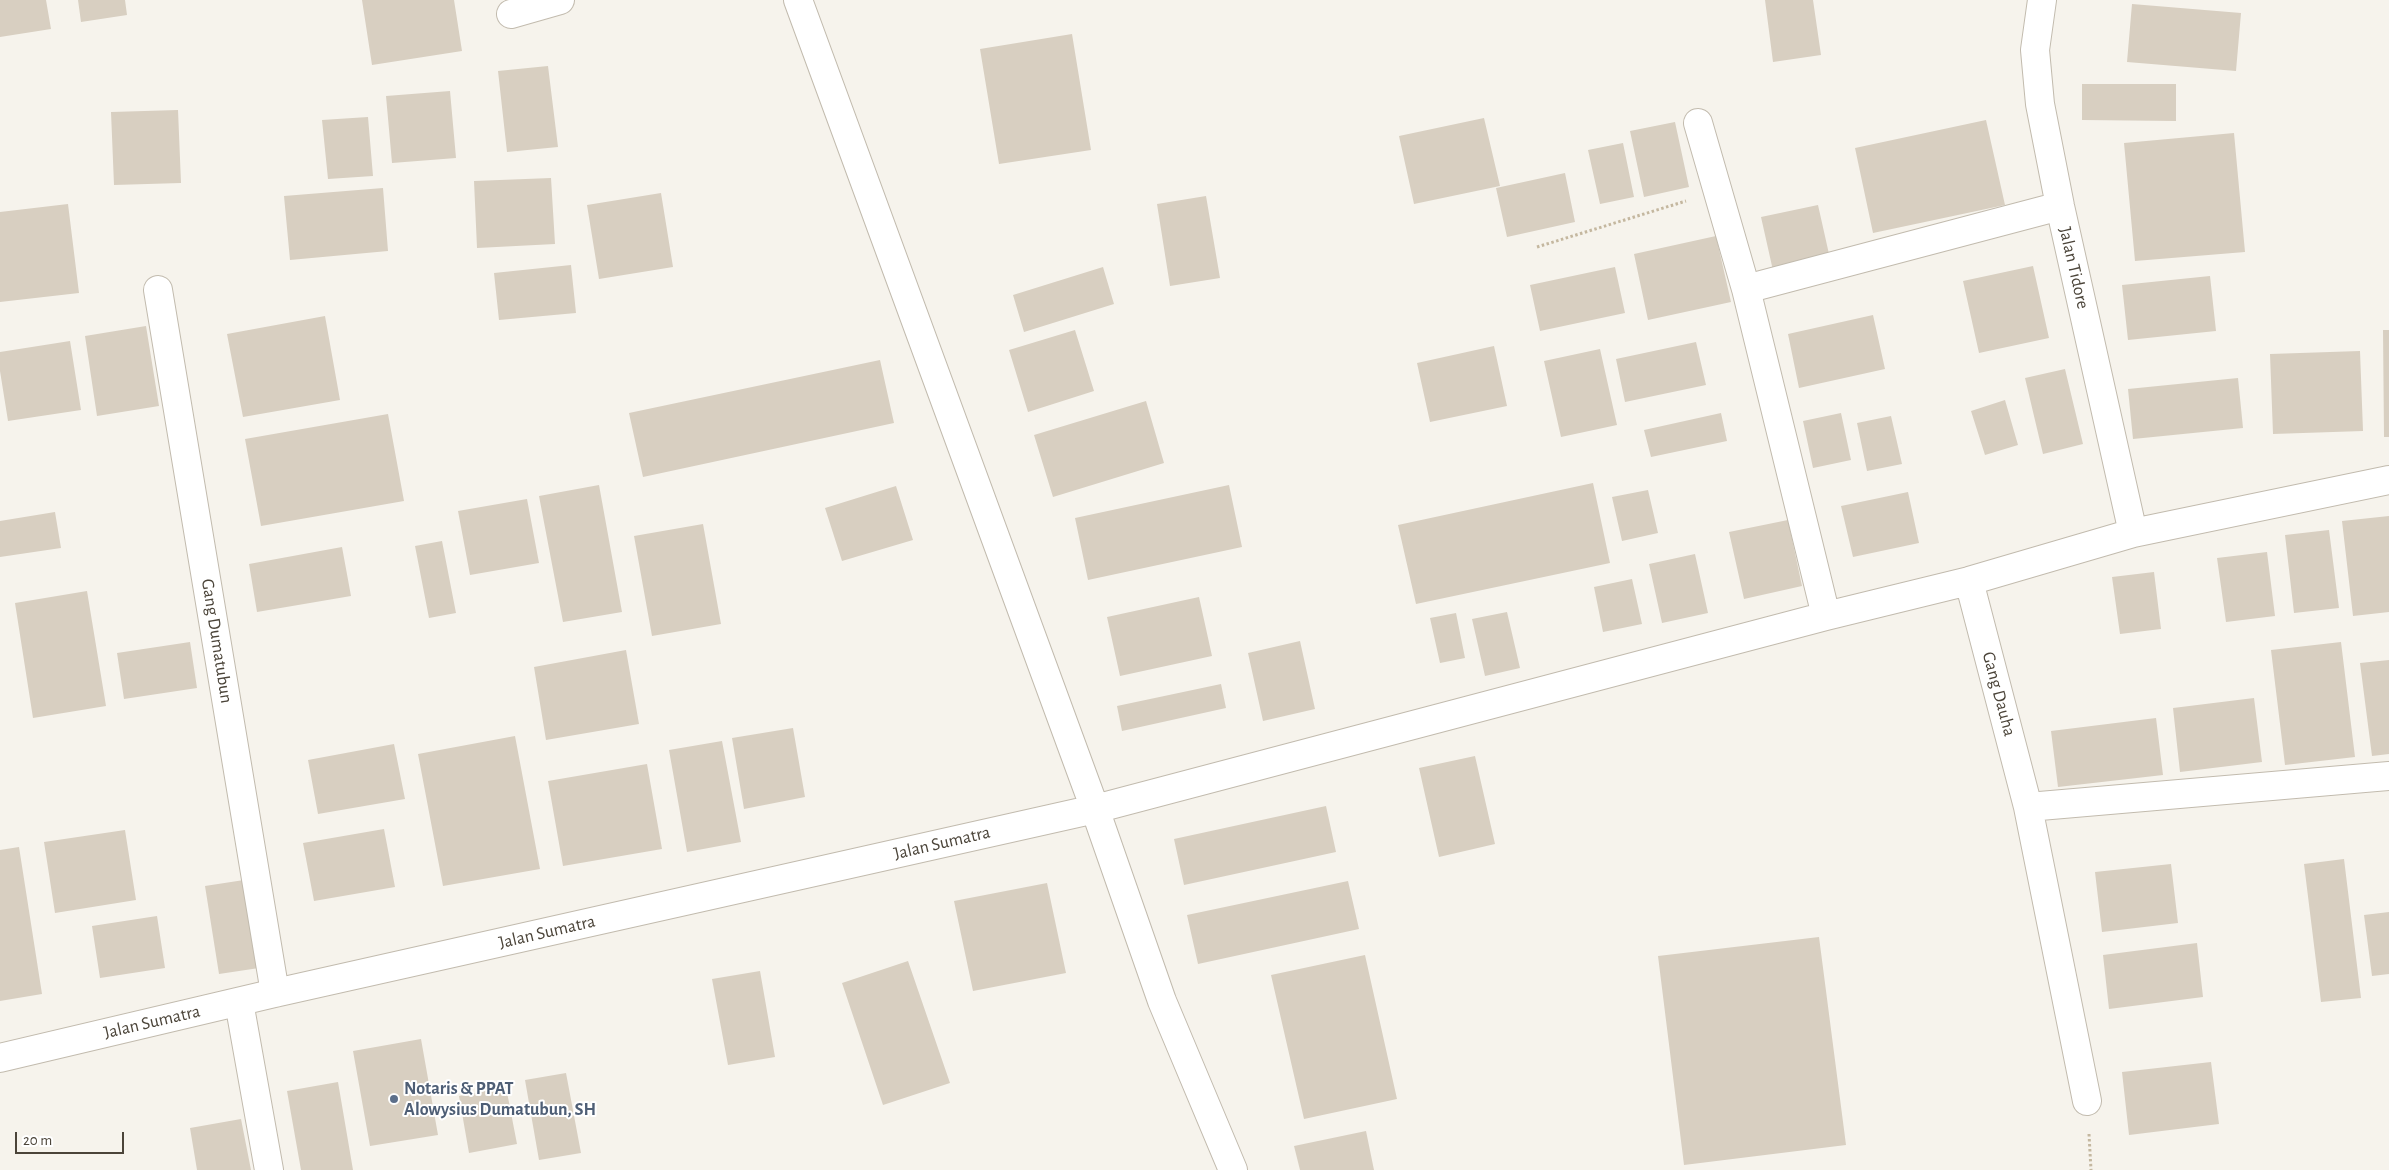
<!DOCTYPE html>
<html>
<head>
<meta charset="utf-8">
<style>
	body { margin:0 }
	#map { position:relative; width:2389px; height:1170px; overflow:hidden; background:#f6f3ec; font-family:"Alegreya Sans",sans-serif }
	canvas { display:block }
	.scale { position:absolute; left:15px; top:1132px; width:109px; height:22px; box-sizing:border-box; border:2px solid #4b4439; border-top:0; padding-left:6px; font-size:15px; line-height:18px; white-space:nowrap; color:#4b4439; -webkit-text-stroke:4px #fff; paint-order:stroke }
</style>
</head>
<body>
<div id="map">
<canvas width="2389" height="1170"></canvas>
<div class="scale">20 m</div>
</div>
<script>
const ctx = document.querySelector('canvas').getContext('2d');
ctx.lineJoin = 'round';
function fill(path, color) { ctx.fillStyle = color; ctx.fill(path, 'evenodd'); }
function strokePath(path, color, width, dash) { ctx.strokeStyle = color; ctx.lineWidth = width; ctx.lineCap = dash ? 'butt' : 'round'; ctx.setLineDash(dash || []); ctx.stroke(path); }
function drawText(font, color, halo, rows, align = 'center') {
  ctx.font = font + ' "Alegreya Sans",sans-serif'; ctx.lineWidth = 4; ctx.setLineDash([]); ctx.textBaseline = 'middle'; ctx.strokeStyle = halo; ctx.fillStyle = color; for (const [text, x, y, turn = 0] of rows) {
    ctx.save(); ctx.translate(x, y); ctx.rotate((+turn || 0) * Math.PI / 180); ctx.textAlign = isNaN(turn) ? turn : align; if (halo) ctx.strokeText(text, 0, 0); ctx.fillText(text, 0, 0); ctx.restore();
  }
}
fill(new Path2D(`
	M0,0H46L51,29L0,37Z
	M78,0H125L127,15L81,22Z
	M362,0H454L462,51L372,65Z
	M1765,0H1813L1821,55L1773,62Z
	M2132,4L2241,13L2236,71L2127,62Z
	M1072,34L1091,150L999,164L980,49Z
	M548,66L558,147L507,152L498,71Z
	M2082,84H2176V121L2082,120Z
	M450,91L456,158L392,163L386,96Z
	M178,110L181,183L114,185L111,112Z
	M368,117L373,176L328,179L322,120Z
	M1484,118L1500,186L1414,204L1399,136Z
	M1986,120L2005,205L1873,233L1855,148Z
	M1675,122L1689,187L1644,197L1630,131Z
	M2234,133L2245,252L2135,261L2124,143Z
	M1623,143L1634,197L1600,204L1588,150Z
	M1565,173L1575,222L1507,237L1496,188Z
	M551,178L555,244L477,248L474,181Z
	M383,188L388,251L290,260L284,196Z
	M661,193L673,267L599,279L587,205Z
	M1206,196L1220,278L1170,286L1157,204Z
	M68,204L79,293L0,302V212Z
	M1818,205L1831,263L1774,275L1761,217Z
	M1716,236L1731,302L1648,320L1634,254Z
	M571,265L576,313L499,320L494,273Z
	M2033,266L2049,338L1979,353L1963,281Z
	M1103,267L1114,304L1024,332L1013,295Z
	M1615,267L1625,313L1540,331L1530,285Z
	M2210,276L2216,331L2128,340L2122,285Z
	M1873,315L1885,369L1799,388L1788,334Z
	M325,316L340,400L243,417L227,334Z
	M146,326L159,406L97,416L85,336Z
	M1075,330L1094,391L1028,412L1009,350Z
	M2383,330H2389V437H2384Z
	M70,341L81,410L8,421L0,371V352Z
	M1696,342L1706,385L1625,402L1616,359Z
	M1494,346L1507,406L1430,422L1417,363Z
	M1600,349L1617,425L1561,437L1544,361Z
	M2360,351L2363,431L2273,434L2270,354Z
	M880,360L894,423L643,477L629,413Z
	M2065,369L2083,444L2043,454L2025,378Z
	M2238,378L2243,428L2133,439L2128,389Z
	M2005,400L2018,445L1985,455L1971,411Z
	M1146,401L1164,463L1053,497L1034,435Z
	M1721,413L1727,441L1651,457L1644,430Z
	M1841,413L1851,460L1813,468L1803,421Z
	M388,414L404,501L261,526L245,439Z
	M1891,416L1902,464L1867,471L1857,423Z
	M1593,483L1610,563L1416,604L1398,525Z
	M599,485L622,612L563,622L539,496Z
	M1229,485L1242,547L1088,580L1075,518Z
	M896,486L913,540L842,561L825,508Z
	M1648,490L1658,533L1622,541L1612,497Z
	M1908,492L1919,543L1853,557L1841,506Z
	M527,499L539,563L470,575L458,511Z
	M55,512L61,548L0,557V521Z
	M2389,516V612L2353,616L2342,521Z
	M1788,520L1802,586L1744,599L1729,532Z
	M703,524L721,624L652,636L634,536Z
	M2329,530L2339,608L2294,613L2285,535Z
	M442,541L456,613L429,618L415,546Z
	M342,547L351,596L257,612L249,564Z
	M2267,552L2275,616L2226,622L2217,558Z
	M1695,554L1708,613L1662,623L1649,564Z
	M2154,572L2161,629L2120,634L2112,577Z
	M1632,579L1642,624L1603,632L1594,587Z
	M87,591L106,706L33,718L15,603Z
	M1199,597L1212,656L1120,676L1107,617Z
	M1507,612L1520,668L1485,676L1472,619Z
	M1456,613L1465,658L1440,663L1430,618Z
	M1300,641L1315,709L1263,721L1248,653Z
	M190,642L197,688L124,699L117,653Z
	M2341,642L2355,757L2285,765L2271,650Z
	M626,650L639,724L546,740L534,667Z
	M2389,660V754L2372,756L2360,663Z
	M1221,684L1226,708L1122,731L1117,706Z
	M2254,698L2262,762L2180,772L2173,708Z
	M2156,718L2163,775L2058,787L2051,731Z
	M793,728L805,797L744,809L732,738Z
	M515,736L540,869L443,886L418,754Z
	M722,741L741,842L687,852L669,750Z
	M394,744L405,799L318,814L308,760Z
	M1475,756L1495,844L1439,857L1419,768Z
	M647,764L662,849L563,866L548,781Z
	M1326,806L1336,852L1184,885L1174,839Z
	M384,829L395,887L314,901L303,843Z
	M125,830L136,900L55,913L44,842Z
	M19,847L42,994L0,1001V850Z
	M2344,859L2361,998L2321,1002L2304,864Z
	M2171,864L2178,923L2102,932L2095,872Z
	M244,880L259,968L219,974L205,886Z
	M1348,881L1359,929L1198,964L1187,915Z
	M1047,883L1066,973L973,991L954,901Z
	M2389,912V974L2372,976L2364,915Z
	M157,916L165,968L100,978L92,926Z
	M1819,937L1846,1145L1684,1165L1658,956Z
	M2197,943L2203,997L2109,1009L2103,955Z
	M1365,955L1397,1099L1304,1119L1271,975Z
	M908,961L950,1083L883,1105L842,983Z
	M760,971L775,1057L728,1065L712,979Z
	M421,1039L438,1135L370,1146L353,1051Z
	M2211,1062L2219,1124L2129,1135L2122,1072Z
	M566,1073L581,1153L539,1160L525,1080Z
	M338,1082L353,1170H301L287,1091Z
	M506,1087L517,1144L469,1153L459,1096Z
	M241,1119L251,1170H197L190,1128Z
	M1366,1131L1374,1170H1300L1294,1146Z`), '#d8cfc1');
const minor = new Path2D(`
	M798,0L1095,809L1162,1001L1233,1170
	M2042,0L2035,50L2040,104L2060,206L2133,533
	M511,14L560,0
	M1698,123L1746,289L1826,616
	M1746,289L2060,206
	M158,290L275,993
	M1969,581L2028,807L2087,1101
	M2028,807L2389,776
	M239,1002L269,1170
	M0,1058L275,993L1095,809L1826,616L1969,581L2133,533L2389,480`);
strokePath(minor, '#c2bbae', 30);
strokePath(new Path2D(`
	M1537,247L1686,201
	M2089,1134L2091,1170`), '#c4b79f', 3, [2.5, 2.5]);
strokePath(minor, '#fff', 28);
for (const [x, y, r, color] of [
	[394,1099,5,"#5c6f8a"]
]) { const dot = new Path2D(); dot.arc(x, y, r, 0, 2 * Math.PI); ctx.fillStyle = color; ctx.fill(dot); strokePath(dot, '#fff', 2); }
drawText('18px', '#4b4439', '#fff', [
	["Jalan Tidore",2074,268,77],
	["Gang Dumatubun",217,641,81],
	["Gang Dauha",1999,694,75],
	["Jalan Sumatra",942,843,-13],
	["Jalan Sumatra",547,932,-13],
	["Jalan Sumatra",152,1022,-13]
]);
drawText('bold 18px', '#4e5e75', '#fff', [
	["Notaris & PPAT",404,1089],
	["Alowysius Dumatubun, SH",404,1110]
], 'left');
</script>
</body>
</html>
